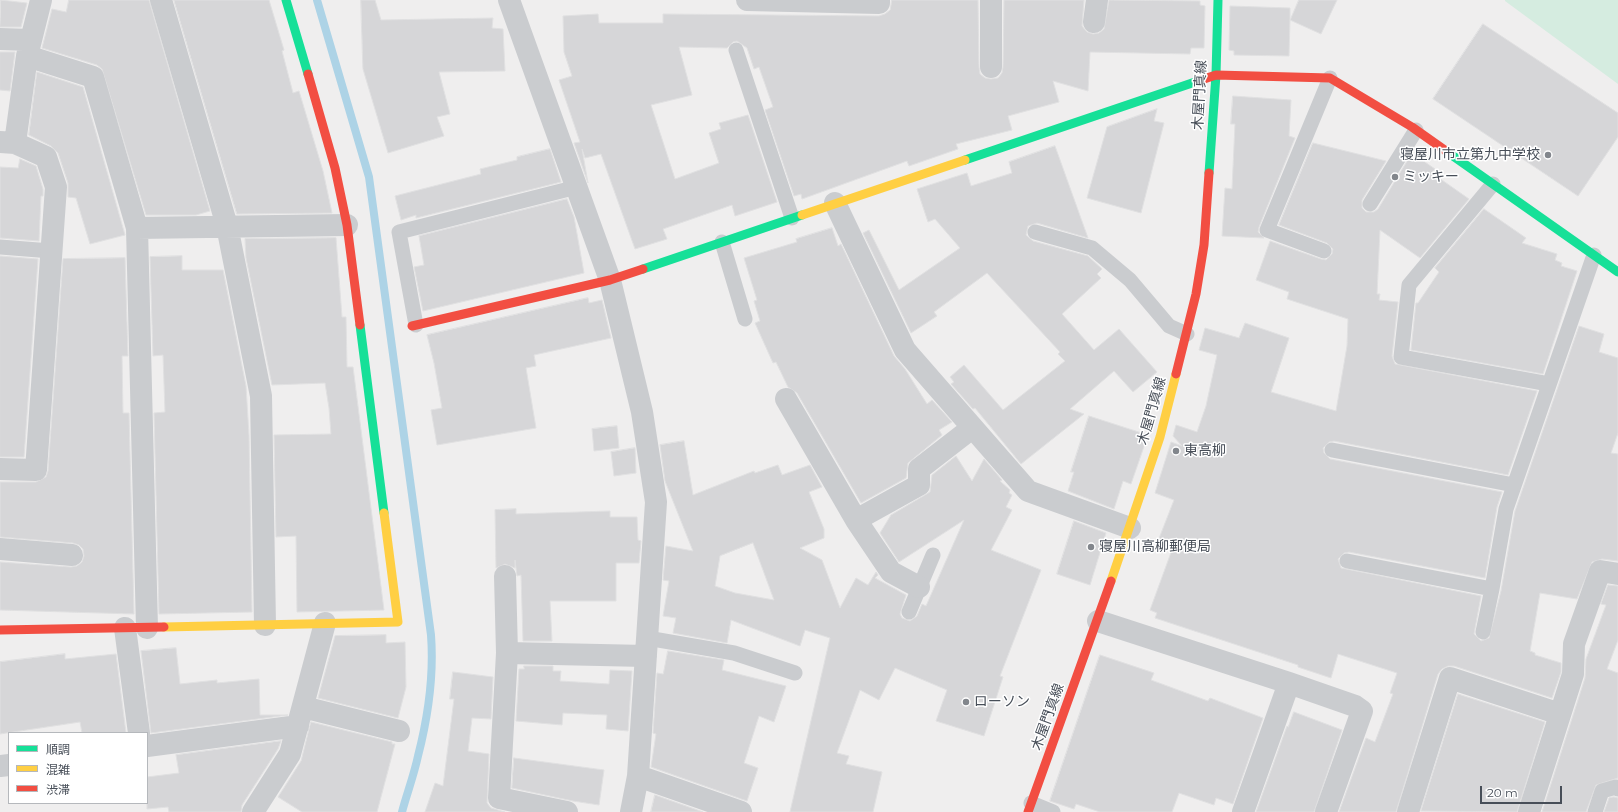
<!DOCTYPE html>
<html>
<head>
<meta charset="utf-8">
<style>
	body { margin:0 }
	#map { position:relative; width:1618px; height:812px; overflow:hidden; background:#efeeee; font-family:Montserrat,"Noto Sans JP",sans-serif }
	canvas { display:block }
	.legend { position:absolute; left:8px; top:732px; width:140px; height:72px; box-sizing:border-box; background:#fff; border:1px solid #b5b8bc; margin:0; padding:5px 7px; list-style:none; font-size:12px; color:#474e58 }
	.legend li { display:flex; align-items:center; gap:8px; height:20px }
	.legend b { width:20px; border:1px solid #b5b8bc }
	.scale { position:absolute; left:1480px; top:786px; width:82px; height:18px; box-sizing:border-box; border:2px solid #474e58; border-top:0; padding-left:5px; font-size:12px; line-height:14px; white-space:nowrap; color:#474e58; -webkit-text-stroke:3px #fff; paint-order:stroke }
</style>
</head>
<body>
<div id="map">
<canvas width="1618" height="812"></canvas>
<ul class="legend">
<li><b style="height:5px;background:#16e098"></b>順調</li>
<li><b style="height:5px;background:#ffcf43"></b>混雑</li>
<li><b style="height:5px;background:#f24e42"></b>渋滞</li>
</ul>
<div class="scale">20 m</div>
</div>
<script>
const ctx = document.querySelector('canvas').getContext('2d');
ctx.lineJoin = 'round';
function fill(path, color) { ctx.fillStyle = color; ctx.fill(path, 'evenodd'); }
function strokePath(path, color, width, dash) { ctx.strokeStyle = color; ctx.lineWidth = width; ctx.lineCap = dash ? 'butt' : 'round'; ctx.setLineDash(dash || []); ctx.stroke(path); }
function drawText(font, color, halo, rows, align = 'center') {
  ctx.font = font + ' Montserrat,"Noto Sans JP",sans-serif'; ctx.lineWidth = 3; ctx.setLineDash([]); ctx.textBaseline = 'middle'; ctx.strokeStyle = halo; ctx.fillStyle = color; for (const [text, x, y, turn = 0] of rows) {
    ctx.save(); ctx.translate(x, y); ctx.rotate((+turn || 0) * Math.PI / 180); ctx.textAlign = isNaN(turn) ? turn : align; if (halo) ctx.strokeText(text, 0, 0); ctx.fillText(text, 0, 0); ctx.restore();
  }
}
fill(new Path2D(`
	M1505,0H1618V84L1505,1Z`), '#d5ece0');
strokePath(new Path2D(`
	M317,0L369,177L431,635C434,675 428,717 418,756C414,775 407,793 402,812`), '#add3e6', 8);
const building = new Path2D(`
	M1,0L27,3L21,27H0Z
	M69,0H149L210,211L196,215H146L102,69L97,65L42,48L52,9L66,12Z
	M174,0H269L284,50L282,51L293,93L299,91L323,171L332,213L237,214Z
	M361,0H375L381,20L493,18L492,28L503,29L505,71L439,72L450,114L437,117L444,136L388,153L363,69Z
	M892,0H978L979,67L980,74L985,78L991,79L998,78L1002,73L1003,67L1004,0H1084L1082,26L1087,32L1093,34L1099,33L1104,29L1109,0L1200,1V5L1205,6L1204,48H1191L1190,54L1090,52L1088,91L1053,81L1059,102L1008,116L1012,130L956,144L958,149L909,166L907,161L802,199L801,194L794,196L765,110L773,107L759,67L754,69L747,48L737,41L733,42L727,48L679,47L692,95L651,105L675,179L719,163L709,133L721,129L719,123L748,115L777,202L735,216L732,205L663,229L667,239L635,249L601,154L585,158L582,149L588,183L574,143L580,142L559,80L572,76L564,52L563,16L598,14L599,23H663V14L879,16L885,14L890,10Z
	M1299,0H1337L1321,34L1290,20L1289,56L1234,55V51L1229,50L1230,6L1290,8V20Z
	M1483,24L1618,113V137L1578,196L1433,99Z
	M0,52H15L10,91L0,90Z
	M37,72L83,87L125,235L90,244L76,198L68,197V183L58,153L51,146L29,135Z
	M1233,96L1291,100L1289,136L1295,138L1259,227L1258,232L1264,238L1222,236L1225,188L1232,189L1235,124H1231Z
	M1157,109L1154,121L1164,123L1141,213L1087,198L1107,127Z
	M1313,143L1386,161L1362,200V208L1366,212H1374L1378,209L1412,153L1435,169L1432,173L1469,199L1420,258L1380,230L1377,294H1380L1379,300L1398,302L1392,356L1395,364L1537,391L1508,475L1334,441L1329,442L1323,448L1324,453L1330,459L1502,492L1497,507L1485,578L1349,552L1344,553L1338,559L1341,568L1481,596L1474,634L1481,641L1489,638L1501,591L1515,511L1579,326L1604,334L1599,352L1618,358V433L1611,453L1618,454V561L1602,559L1592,562L1577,599L1540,593L1530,651L1535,653V655L1561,663V672L1552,698L1454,666H1448L1442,669L1438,674L1396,812H1339L1366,738L1375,742L1393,694L1390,693L1397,673L1338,654L1331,678L1298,667V665L1155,618L1157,613L1150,610L1173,547L1158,541L1174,500L1155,493L1171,442L1182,446L1173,436L1176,425L1197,432L1206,406L1217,355L1199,350L1205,328L1239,338L1245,323L1289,338L1271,392L1336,411L1347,346L1348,319L1287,299L1289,292L1256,280L1270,241L1321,259L1326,260L1332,254L1333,249L1327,243L1279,225Z
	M1055,146L1088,238L1037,223L1028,226L1026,235L1033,241L1088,256L1102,269L1097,274L1101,278L1062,314L1094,350L1119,329L1157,372L1133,392L1114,371L1070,409L1084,414L1021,464L975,408L973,409L951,384L954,382L950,377L964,365L1003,410L1065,361L1058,354L1060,352L987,273L934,312L937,316L911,333L863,233L869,230L899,290L960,248L935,219L928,222L917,189L967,173L971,186L1012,173L1009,162Z
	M550,149L561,182L416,218V215L401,220L395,196L481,174L480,169L517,160V157Z
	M20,159L36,166L43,189V196H41L39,241L0,238V167L18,168Z
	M567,199L574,217L584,273L423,311L414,267L424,265L419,236Z
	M1484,209L1526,238L1522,243L1557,254L1555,260L1562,263L1561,266L1577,271L1543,374L1411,350L1416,303H1418L1439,272L1435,268Z
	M832,228L838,246L841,244L894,356L905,369L927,404L932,400L952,422L939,430L942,435L908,463L906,478L861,503L797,393L788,387L776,362L773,363L755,323L760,321L754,301L757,300L744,258L797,242L796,239Z
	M336,238L342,317H346L347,367H353L384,610L297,612L296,536L276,537L274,435L331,434L329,408L325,383L272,385L246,258L245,239Z
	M0,256L38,259L24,457H0Z
	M182,256V270H223L246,386L249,435L252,612L159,614L154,413L165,412L163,355L153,356L150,257Z
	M125,258L128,356H122L123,413H129L134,614L0,610V562L71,567L77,566L82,562L84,556L83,549L79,545L73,543L0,537V482H36L46,477L48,471L63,259Z
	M588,298L589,303L602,300L611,338L534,355L536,366L526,368L536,428L437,445L431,410L442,408L434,363L427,335Z
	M1089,416L1148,435L1131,484L1123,481L1114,509L1068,491L1074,472H1071Z
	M617,426L619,448L594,451L592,429Z
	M684,441L693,495L754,471L755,473L778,465L782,475L810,465L822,487L809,492L824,529V538L800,548L822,560L840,608L856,578L868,585L876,572L878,575L875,578L906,595L900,614L902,618L910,621L917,616L922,604L926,606L964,520L899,562L880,533L891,515L930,492L932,475L956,456L972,481L984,459L1002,480L1000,481L1010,490L1009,493L1012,495L1006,507L1012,510L991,550L1041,570L1000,676L1003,677L984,736L936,721L947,690L895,668L879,700L860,690L837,753L849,756L846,764L882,772L873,812H790L830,638L805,630L800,646L731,620L727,643L673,633L676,618L663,616L669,581L663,580L666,546L693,551L665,481L660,445ZM753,543L774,600L735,593L715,586L720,556Z
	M635,448L636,473L614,476L611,452Z
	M516,509V514L610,511V517H637L638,540L641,541L639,563H616V601H550L552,641H523L521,575L517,576L515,560V568L505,564L496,568L495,510Z
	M1074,521L1106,533L1090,585L1057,574Z
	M1608,585L1618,586V640L1607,669L1618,673V778L1596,785L1586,812H1542L1585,678L1586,659L1606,605L1601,604Z
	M386,635V643L405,642L406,687L398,718L318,698L335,636Z
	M176,648L180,684L217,680V683L259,679L260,715H288L151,733L141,651Z
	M668,651L724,660L722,670L786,686L774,722L759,716L744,763L758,768L747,801L651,767L656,734L653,733L657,673L663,674Z
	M65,654V659L116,654L126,733H82L80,722L0,734V662Z
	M1100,655L1154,673L1151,680L1208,701L1210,698L1263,718L1233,804L1216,798L1214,805L1179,793L1172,812H1100L1076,804L1074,809L1050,801Z
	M524,666H553V671H561L560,681L609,684L610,670L632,671L628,731L606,729L607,715L563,713L562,725L516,721L519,669H524Z
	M453,672L493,677L491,719L472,718L468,751L489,754L487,803L491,808L505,812H425L435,783L443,786L454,699H450Z
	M1458,694L1545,722L1517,812L1421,811Z
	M1294,712L1342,730L1314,812H1256L1287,726L1288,727Z
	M311,722L392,742V744H395L377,812H302L278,797L301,761Z
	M281,741L278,749L242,805L241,812H169L168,807L147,809V777L179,773L176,755Z
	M514,758L604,770L599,805L573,801L512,788Z
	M655,795L703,812H651Z
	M1614,797L1618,798V812H1604L1609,798Z`);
fill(building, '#d6d6d8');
strokePath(building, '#e0e0e1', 1);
strokePath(new Path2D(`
	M736,50L792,218
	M1493,184L1409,285L1401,357L1549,384
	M1370,204L1416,130
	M1035,232L1092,248L1130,280L1169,326L1187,334
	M722,242L745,319
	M0,247L51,251
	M1324,251L1267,230L1330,78
	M416,325L399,232L577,187
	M1332,450L1514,485
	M1347,561L1492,589L1506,509L1594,255
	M909,612L933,555
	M1483,632L1492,589
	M647,638L734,653L795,673
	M1031,803L1053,812
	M1595,812L1602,791L1616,787L1618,789`), '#cacccf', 15);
strokePath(new Path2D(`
	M161,0L227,226L261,396L265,625
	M509,0L610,280L642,412L656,502L638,776L631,812
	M747,0L879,3V0
	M1094,22L1097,0
	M0,39L31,40
	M27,56L93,77L137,228L147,628
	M991,67V0
	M0,142L15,143L46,157L56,187L36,470L0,469
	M15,143L27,56L41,0
	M835,203L905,350L1028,491L1130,528
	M137,228L347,225
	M786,399L856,520L891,572L919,587
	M856,520L919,485V469L972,428
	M0,549L72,555
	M505,576L507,653L499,798L567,812
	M1098,621L1289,683L1355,706L1362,711L1326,812
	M125,628L139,733
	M507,653L646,656
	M303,707L399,731
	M147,746L298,726
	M0,766L9,765
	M638,776L741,812
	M253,812L290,754L325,623
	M1243,812L1289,683
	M1408,812L1450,678L1560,714
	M1529,812L1573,674L1574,644L1600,571L1618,574`), '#cacccf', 22);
strokePath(new Path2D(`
	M286,0L308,74
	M1446,151L1618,272
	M965,160L1198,81
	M1209,173L1216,75L1218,0
	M643,269L802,215
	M360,325L384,513`), '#16e098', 9);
strokePath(new Path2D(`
	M802,215L965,160
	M1111,581L1160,437L1176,374
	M164,627L398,622L384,513`), '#ffcf43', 9);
strokePath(new Path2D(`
	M308,74L335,168L347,225L360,325
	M1198,81L1216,75L1330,78L1412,127L1446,151
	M412,326L610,280L643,269
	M1176,374L1196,294L1204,245L1209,173
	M0,630L164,627
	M1028,812L1111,581`), '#f24e42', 9);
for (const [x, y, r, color] of [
	[1548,155,4,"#82868c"],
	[1395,177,4,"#82868c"],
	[1176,451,4,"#82868c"],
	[1091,547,4,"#82868c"],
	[966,702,4,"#82868c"]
]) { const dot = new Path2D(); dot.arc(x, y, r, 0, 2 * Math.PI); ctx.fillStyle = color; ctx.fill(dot); strokePath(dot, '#fff', 1.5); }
drawText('14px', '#474e58', '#fff', [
	["木屋門真線",1200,95,-87],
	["木屋門真線",1152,411,-74],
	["木屋門真線",1048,717,-70]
]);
drawText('14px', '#474e58', '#fff', [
	["寝屋川市立第九中学校",1540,155,"right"],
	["ミッキー",1403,177],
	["東高柳",1184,451],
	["寝屋川高柳郵便局",1099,547],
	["ローソン",974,702]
], 'left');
</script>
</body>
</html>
